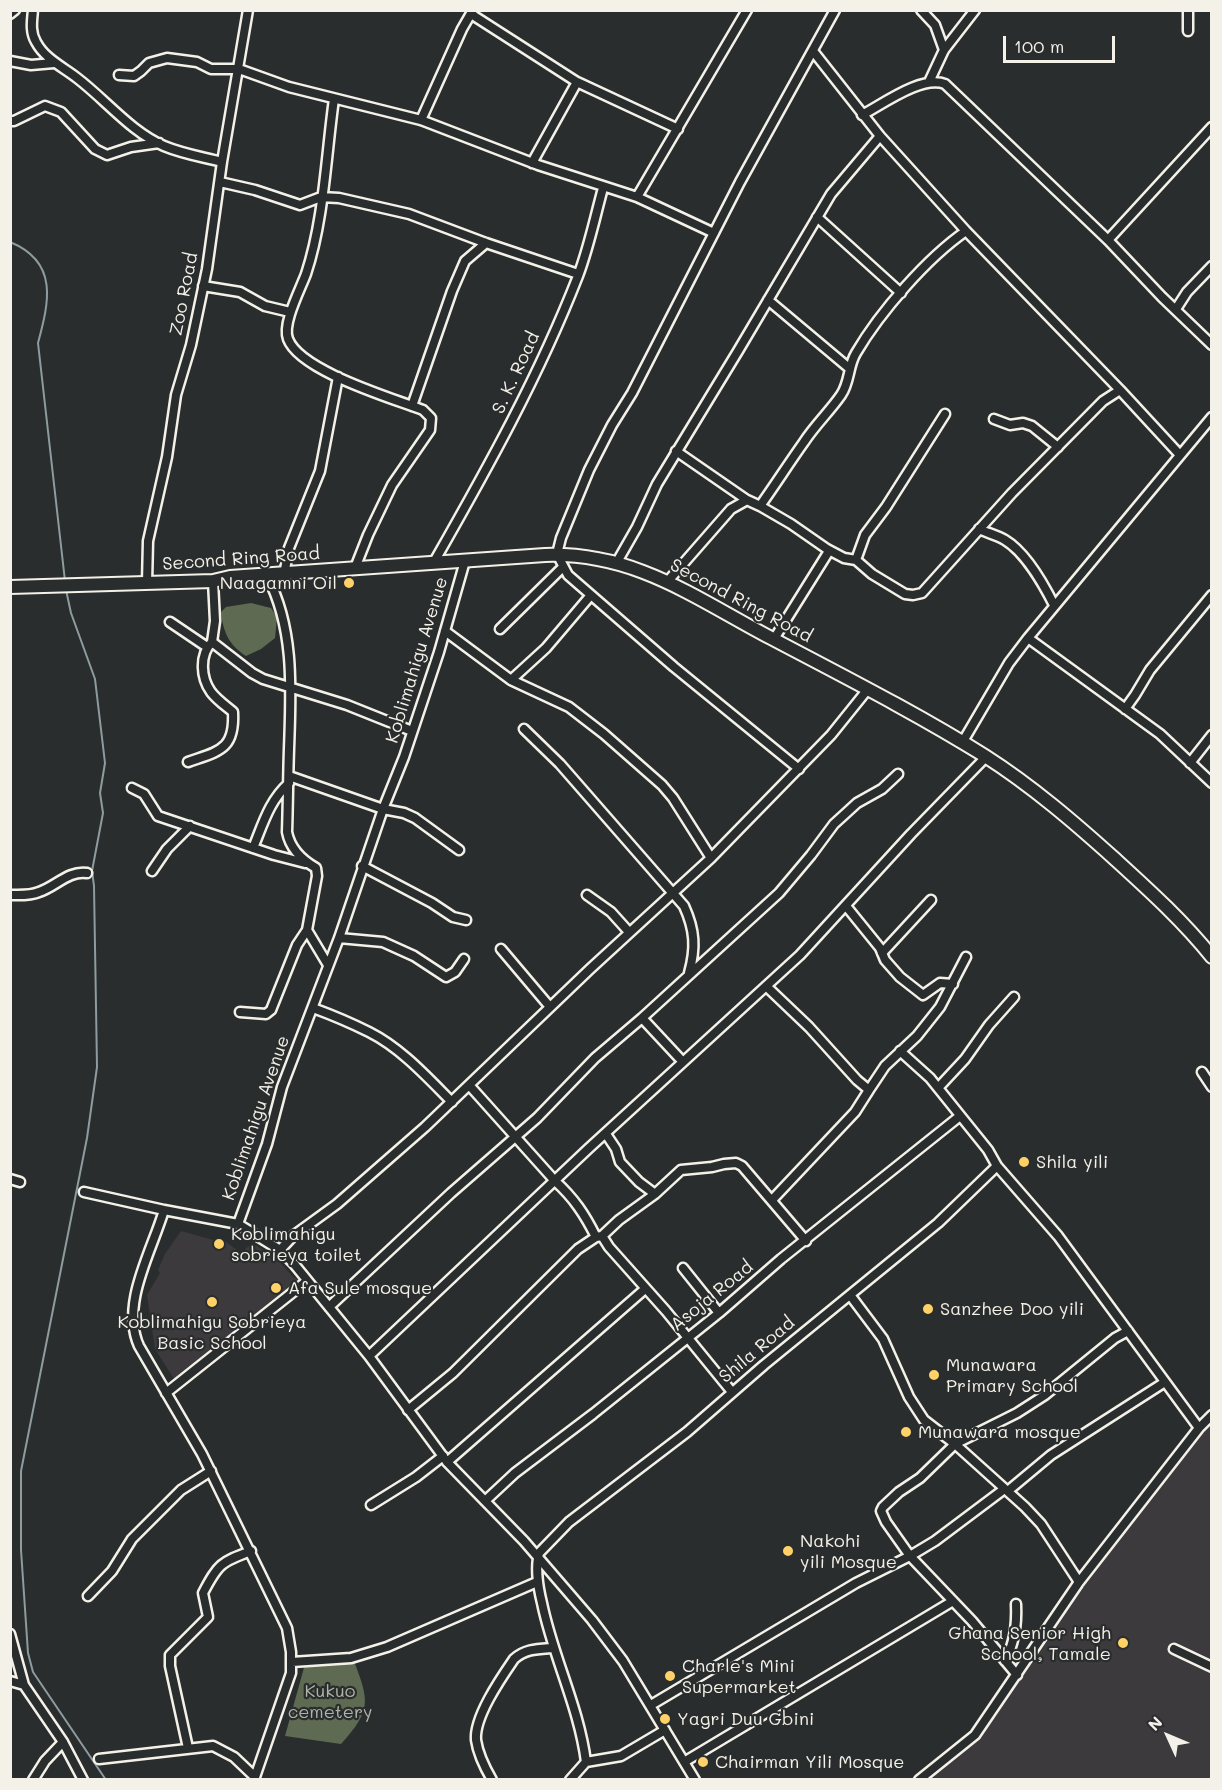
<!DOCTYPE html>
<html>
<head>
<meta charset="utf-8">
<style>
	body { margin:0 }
	#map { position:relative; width:1222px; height:1790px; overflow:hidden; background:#2a2d2e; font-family:Mali,sans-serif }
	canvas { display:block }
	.frame { position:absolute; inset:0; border:12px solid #f4f1e8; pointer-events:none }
	.north { position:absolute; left:1138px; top:1706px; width:60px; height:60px; -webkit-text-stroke:4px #2a2d2e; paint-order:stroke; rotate:314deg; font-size:16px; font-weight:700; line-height:24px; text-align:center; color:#f4f1e8 }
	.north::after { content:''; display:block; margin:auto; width:21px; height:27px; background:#f4f1e8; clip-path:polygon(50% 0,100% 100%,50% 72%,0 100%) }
	.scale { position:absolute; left:1003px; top:36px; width:112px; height:27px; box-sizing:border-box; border:3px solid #f4f1e8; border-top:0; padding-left:8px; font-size:18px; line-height:21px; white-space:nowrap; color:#f4f1e8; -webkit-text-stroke:4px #2a2d2e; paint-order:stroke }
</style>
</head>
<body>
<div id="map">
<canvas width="1222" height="1790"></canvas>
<div class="frame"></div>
<div class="north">N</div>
<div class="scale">100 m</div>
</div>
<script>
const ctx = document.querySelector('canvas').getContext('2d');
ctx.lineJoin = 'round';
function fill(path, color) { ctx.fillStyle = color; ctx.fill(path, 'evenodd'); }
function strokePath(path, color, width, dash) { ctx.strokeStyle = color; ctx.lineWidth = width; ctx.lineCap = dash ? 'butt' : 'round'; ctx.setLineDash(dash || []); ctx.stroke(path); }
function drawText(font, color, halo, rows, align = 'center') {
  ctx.font = font + ' Mali,sans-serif'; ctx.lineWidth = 4.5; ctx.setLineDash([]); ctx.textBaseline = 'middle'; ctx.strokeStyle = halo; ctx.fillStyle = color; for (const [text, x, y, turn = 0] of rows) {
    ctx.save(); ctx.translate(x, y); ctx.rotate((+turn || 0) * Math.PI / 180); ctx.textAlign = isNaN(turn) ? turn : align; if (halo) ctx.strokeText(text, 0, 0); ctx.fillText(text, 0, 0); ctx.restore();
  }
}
fill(new Path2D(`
	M181,1231L213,1240L219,1237L241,1253L252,1243L276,1258L293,1277L299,1280L267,1310L176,1382L155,1349L147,1295L160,1273L158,1270L165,1254Z
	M1211,1410V1779L916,1780L974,1732L1096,1553Z`), '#3d3a3d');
fill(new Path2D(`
	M251,603L271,608L277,617L275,638L261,649L246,656C229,645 223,632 221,612L226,607Z
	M354,1661C369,1701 372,1710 341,1744L285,1736L305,1664Z`), '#5e6a51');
strokePath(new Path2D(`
	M10,242C59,262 49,302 38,343L65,581
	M66,590L71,613L95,679L105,763L100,793L103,813L92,871L94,886L97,1067L87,1138L21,1471V1550L28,1653L33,1672L106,1780`), '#8e9b9f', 2);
const street = new Path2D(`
	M33,10C32,21 30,32 36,42C45,59 63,67 77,78C106,100 131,132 164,146C183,154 203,157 222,162
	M921,10L935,25L944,50
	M10,14L15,10
	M471,14L577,82L678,129
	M1188,31V10
	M813,51L880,136L966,231L1120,390L1180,455
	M10,61L31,65L54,63
	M119,75L134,76L141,71L149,63L167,58L197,62L211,69H239L289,87L421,120L538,165L637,197L714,233
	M929,82L944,50L975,10
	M334,99C326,156 324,220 306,274C300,290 282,324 288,339C300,371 392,398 423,410L431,418L430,430L392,485L368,535L355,568
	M862,115C883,104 922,75 945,84L1108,240L1162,297L1212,345
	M421,120L462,29L473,10
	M10,121H14L45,106L61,112L95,149L107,155L131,147L159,143
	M532,163L577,82
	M220,182L255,190L300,205L321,197L339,198L409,214L486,243L578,274
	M637,197L747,10
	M817,217L901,293
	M1108,240L1212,127
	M203,286L240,292L265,306L290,312
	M768,300L849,368
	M1176,309L1187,292L1212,266
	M412,406L452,291L465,261L486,243
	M994,419L1010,425L1023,423L1032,426L1058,447
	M676,451L747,500
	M760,506L791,524L827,549L844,558L856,560L872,574L905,594L913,595L922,593L1012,493L1103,401L1120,390
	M979,529C987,533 997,535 1005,540C1025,552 1044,585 1054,605
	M856,560L865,535L886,507L945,414
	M434,562C487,469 539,376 578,276C589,247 595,217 603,188
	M617,562L637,527L657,484L738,351L831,194L880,136
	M284,575L289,548L320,471L338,377
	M213,581L215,621L212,642L252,673L263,679L347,705L412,731
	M668,581L731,509L747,500L760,506C775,485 789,463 804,442C815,425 830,411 841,395C850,382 848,366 856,353C880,312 927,258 966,231
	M147,583L148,541L167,457L176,395L191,345L207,269L222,162L248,10
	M170,622L207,647
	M500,629L563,567
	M445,631L511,680L569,707L604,734L662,785L673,798L711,858
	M1028,638L1160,734L1212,783
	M774,639L829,551
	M511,680L546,648L591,595
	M1125,709L1135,695L1150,670L1212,595
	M524,729L560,764L684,906C695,930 696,948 689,973
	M962,743L1009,663L1028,638L1212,417
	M188,762C219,751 235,750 233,712C226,706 217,700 211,692C201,678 199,655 212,642
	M1190,763L1212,735
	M799,769L674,667L568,575L557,554L561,538L589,470L612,425L632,393L740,182L835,10
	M289,776L383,809L404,813L415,818L459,850
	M132,788L144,794L158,816L274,855L305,863
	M253,848C263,824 269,801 289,783
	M362,866L432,903L453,917L466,920
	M152,871L167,849L190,826
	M10,895C19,895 30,896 39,892C55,887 69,870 87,873
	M587,895L611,912L629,932
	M846,906L880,948L885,960L900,977L923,995L940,983L953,984
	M307,930L328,965
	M339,938L383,942L414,956L446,977L455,972L464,959
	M501,949L550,1007
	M882,953L931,900
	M766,986L809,1027L857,1080L869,1090L885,1066L917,1036L940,1007L966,957
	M313,1008C332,1015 351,1023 369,1032C401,1048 427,1077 452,1102
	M240,1012L266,1014L271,1010L297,945L307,930L317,876L316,868C302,860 290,848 287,832C288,804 288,777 289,749C291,691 295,629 267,576
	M642,1018L683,1062
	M900,1051L930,1078L988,1150L997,1166L1058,1236L1199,1428
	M1202,1072L1212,1087
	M469,1085L555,1181C574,1198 585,1215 596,1237
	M938,1088L965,1059L989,1025L1014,997
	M606,1134L616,1149L620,1162L639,1182L655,1194
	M10,1179L20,1182
	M84,1192L164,1210
	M772,1200L855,1112L869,1090
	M238,1224L280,1250L294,1264L369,1356L447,1462L524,1541L592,1620L623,1661L695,1780
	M602,1236L609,1247L666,1311L732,1392
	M280,1250L293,1236L337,1204L425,1127L590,969L711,858L831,735L868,689
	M683,1268L719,1313
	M850,1295L883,1339L909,1397L924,1420L955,1444L1025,1507L1041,1524L1079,1582
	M329,1307L451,1193L537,1118L595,1058L642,1018L779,893L811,855L834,824L845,814L857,803L882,789L898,774
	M369,1356L588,1149L800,955L911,834L986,757
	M166,1393L307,1281
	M408,1410L453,1373L578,1249L596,1237L602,1236L619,1220L655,1194L681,1170L712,1167L724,1164L736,1163L742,1166L806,1241
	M447,1462L645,1289
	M485,1501L515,1473L593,1414L719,1313L781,1259L960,1116
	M371,1505L416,1477L443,1456
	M88,1596L112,1571L132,1539L181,1490L211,1471
	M10,1634L24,1685L63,1742L83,1780
	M1174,1649L1212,1667
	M1005,1661C1015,1643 1017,1625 1016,1604
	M292,1662L351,1658L387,1647L537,1582
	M1017,1675L972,1621L910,1556L886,1522L881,1511L883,1507L899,1492L920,1478L955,1444L1017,1413L1045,1395L1115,1338L1128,1331
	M10,1681L24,1685
	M651,1705L856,1583L910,1556L935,1541L1003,1490H1009L1051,1455L1165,1382
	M188,1748L170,1666V1655L208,1617L203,1593C218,1564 221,1562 251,1551
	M99,1759L213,1746L234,1757L255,1777
	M586,1762C579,1707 553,1657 542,1603C538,1587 535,1569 539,1553L569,1522L687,1432L764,1365L938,1223L997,1166
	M684,1762L953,1601
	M33,1780L45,1761L63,1742
	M254,1780L291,1673V1652L287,1628L202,1454L139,1346C120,1304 152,1251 164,1210L238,1224L267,1144L282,1087L339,938L383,809L404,757L439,652L465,561
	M492,1780C485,1768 478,1754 476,1740C474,1717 501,1678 514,1659C525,1649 537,1649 552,1648
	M570,1780L586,1762L621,1756L665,1730
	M919,1780L975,1735L1079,1582L1199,1428L1212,1415`);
const secondary = new Path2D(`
	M10,587L213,581L230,577L545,555C635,552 695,598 771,638C843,676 916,713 985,756C1032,786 1075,823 1116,860C1150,891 1183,921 1212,957`);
strokePath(street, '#f4f1e8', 13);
strokePath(secondary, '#f4f1e8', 16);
strokePath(street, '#2a2d2e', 8);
strokePath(secondary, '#2a2d2e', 12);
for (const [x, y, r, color] of [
	[349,583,6,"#ffd166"],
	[1024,1162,6,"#ffd166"],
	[219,1244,6,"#ffd166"],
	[276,1288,6,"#ffd166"],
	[212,1302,6,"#ffd166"],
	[928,1309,6,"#ffd166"],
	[934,1375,6,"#ffd166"],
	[906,1432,6,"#ffd166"],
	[788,1551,6,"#ffd166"],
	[1123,1643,6,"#ffd166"],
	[670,1676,6,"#ffd166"],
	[665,1719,6,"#ffd166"],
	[703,1762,6,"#ffd166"]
]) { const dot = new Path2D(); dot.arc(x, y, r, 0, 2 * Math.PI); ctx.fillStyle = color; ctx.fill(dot); strokePath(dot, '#2a2d2e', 2); }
drawText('18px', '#f4f1e8', '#2a2d2e', [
	["Zoo Road",184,294,-79],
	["S. K. Road",516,373,-65],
	["Second Ring Road",241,559,-4],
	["Second Ring Road",741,601,28],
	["Koblimahigu Avenue",417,660,-73],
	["Koblimahigu Avenue",256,1118,-71],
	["Asoja Road",712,1296,-39],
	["Shila Road",757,1350,-40]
]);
drawText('18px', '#f4f1e8', '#2a2d2e', [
	["Naagamni Oil",337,583,"right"],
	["Shila yili",1036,1162],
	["Koblimahigu",231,1234],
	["sobrieya toilet",231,1255],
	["Afa Sule mosque",288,1288],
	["Sanzhee Doo yili",940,1309],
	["Koblimahigu Sobrieya",212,1322,"center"],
	["Basic School",212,1343,"center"],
	["Munawara",946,1365],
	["Primary School",946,1386],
	["Munawara mosque",918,1432],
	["Nakohi",800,1541],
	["yili Mosque",800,1562],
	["Ghana Senior High",1111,1633,"right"],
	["School, Tamale",1111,1654,"right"],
	["Charle's Mini",682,1666],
	["Supermarket",682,1687],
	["Yagri Duu Gbini",677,1719],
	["Chairman Yili Mosque",715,1762]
], 'left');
drawText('18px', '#b0b4a4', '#2a2d2e', [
	["Kukuo",330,1691],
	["cemetery",330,1712]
]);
</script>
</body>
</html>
